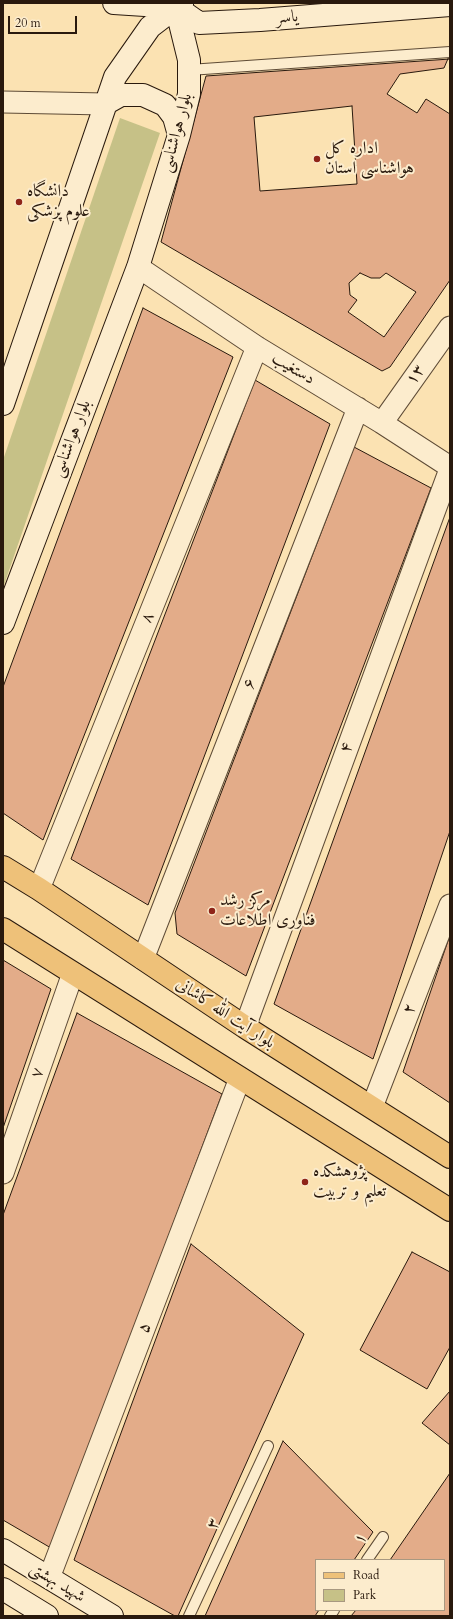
<!DOCTYPE html>
<meta charset="utf-8">
<style>
body{margin:0}
#map{position:relative;width:453px;height:1619px;overflow:hidden;background:#fbe2b2;font-family:Cardo,serif}
canvas{display:block}
.frame{position:absolute;inset:0;border:4px solid #29190d;pointer-events:none}
.legend{position:absolute;left:315px;top:1559px;width:130px;height:52px;box-sizing:border-box;background:#fceccd;border:1px solid #a89880;margin:0;padding:5px 7px;list-style:none;font-size:12px;color:#29190d}
.legend li{display:flex;align-items:center;gap:8px;height:20px}
.legend b{width:20px;border:1px solid #a89880}
.scale{position:absolute;left:8px;top:16px;width:69px;height:18px;box-sizing:border-box;border:2px solid #29190d;border-top:0;padding-left:5px;font-size:12px;line-height:14px;white-space:nowrap;color:#29190d;-webkit-text-stroke:3px #fceccd;paint-order:stroke}
</style>
<div id="map">
<canvas width="453" height="1619"></canvas>
<div class="frame"></div>
<ul class="legend">
<li><b style="height:5px;background:#eec179"></b>Road</li>
<li><b style="height:11px;background:#c6c187"></b>Park</li>
</ul>
<div class="scale">20 m</div>
</div>
<script>
const g = document.querySelector('canvas').getContext('2d');
g.lineJoin = 'round';
function fillPath(path, color) { g.fillStyle = color; g.fill(path, 'evenodd'); }
const poly = rows => new Path2D(rows.map(r => 'M' + r).join(''));
function trace(path, color, width, dash) { g.strokeStyle = color; g.lineWidth = width; g.lineCap = dash ? 'butt' : 'round'; g.setLineDash(dash || []); g.stroke(path); }
function label(font, color, halo, rows, align = 'center') {
  g.font = font + ' Cardo,Amiri,serif'; g.lineWidth = 4; g.setLineDash([]); g.textBaseline = 'middle'; g.strokeStyle = halo; g.fillStyle = color; for (const [text, x, y, turn = 0] of rows) {
    g.save(); g.translate(x, y); g.rotate((+turn || 0) * Math.PI / 180); g.textAlign = isNaN(turn) ? turn : align; if (halo) g.strokeText(text, 0, 0); g.fillText(text, 0, 0); g.restore();
  }
}
const green = poly([
 [120,118,160,133,3,588,3,460]
]);
const building = poly([
 [450,54,450,114,426,99,417,113,387,94,400,74,444,68,450,54],
 [450,59,450,280,390,367,382,371,161,242,206,76,450,59],
 [352,106,357,184,260,191,254,117,352,106],
 [360,273,371,278,380,278,386,273,416,292,384,337,348,312,357,300,350,295,349,283,360,273],
 [143,308,233,357,43,840,3,813,3,687,143,308],
 [255,380,330,424,148,905,71,859,255,380],
 [354,447,431,488,246,976,177,934,175,913,354,447],
 [450,517,450,831,373,1059,274,1004,450,517],
 [450,935,450,1103,403,1072,450,935],
 [3,960,51,989,3,1128,3,960],
 [77,1013,222,1094,51,1548,3,1520,3,1215,77,1013],
 [191,1244,304,1334,178,1616,175,1616,74,1560,191,1244],
 [412,1252,450,1272,450,1347,427,1389,360,1350,412,1252],
 [450,1391,450,1445,422,1423,450,1391],
 [283,1441,373,1532,354,1560,316,1560,316,1610,319,1610,315,1616,205,1616,283,1441],
 [450,1473,450,1616,351,1616,356,1610,444,1610,444,1560,390,1560,450,1473]
]);
const service = poly([
 [189,70,450,52],
 [367,1560,383,1537],
 [189,1616,268,1446],
 [330,1616,334,1610]
]);
const minor = poly([
 [3,102,105,104],
 [138,267,257,347,382,423,450,467],
 [382,423,450,327],
 [39,889,257,347],
 [143,959,358,408],
 [245,1027,450,469],
 [372,1107,450,905],
 [3,1173,73,973],
 [49,1578,240,1078]
]);
const secondary = poly([
 [114,3,176,7],
 [182,4,176,7,199,23,260,20,450,5],
 [105,104,121,95,143,95,165,105,174,117,179,135],
 [3,404,115,77,150,27,176,7],
 [3,623,138,267,179,135,189,94,189,60,176,7],
 [3,1550,112,1616],
 [3,1589,47,1616]
]);
const primary = poly([
 [3,867,39,889,245,1027,450,1157],
 [3,929,450,1210]
]);
const markers = [
 [317,159,4,"#8f2418"],
 [19,202,4,"#8f2418"],
 [212,911,4,"#8f2418"],
 [305,1182,4,"#8f2418"]
];
const streetNames = [
 ["یاسر",287,18,-5],
 ["بلوار هواشناسی",177,133,-75],
 ["دستغیب",293,369,31],
 ["۱۳",416,375,-55],
 ["بلوار هواشناسی",72,439,-69],
 ["۸",148,618,-68],
 ["۶",250,684,-69],
 ["۴",347,748,-70],
 ["۲",410,1009,-69],
 ["بلوار آیت الله کاشانی",225,1014,33],
 ["۷",38,1073,-71],
 ["۵",145,1328,-69],
 ["۳",214,1524,-65],
 ["۱",361,1539,-56],
 ["شهید بهشتی",57,1583,31]
];
const poiNames = [
 ["اداره کل",325,149],
 ["هواشناسی استان",325,169],
 ["دانشگاه",27,192],
 ["علوم پزشکی",27,212],
 ["مرکز رشد",220,901],
 ["فناوری اطلاعات",220,921],
 ["پژوهشکده",313,1172],
 ["تعلیم و تربیت",313,1192]
];
fillPath(green, '#c6c187');
fillPath(building, '#e3ac89');
trace(building, '#29190d', 1);
trace(service, '#5e4b36', 12);
trace(minor, '#5e4b36', 23);
trace(secondary, '#29190d', 24);
trace(primary, '#29190d', 24);
trace(service, '#fceccd', 10);
trace(minor, '#fceccd', 21);
trace(secondary, '#fceccd', 22);
trace(primary, '#eec179', 22);
for (const [x, y, r, color] of markers) { const dot = new Path2D(); dot.arc(x, y, r, 0, 2 * Math.PI); g.fillStyle = color; g.fill(dot); trace(dot, '#fceccd', 1.5); }
label('17px', '#29190d', '#fceccd', streetNames);
label('17px', '#29190d', '#fceccd', poiNames, 'left');
</script>
